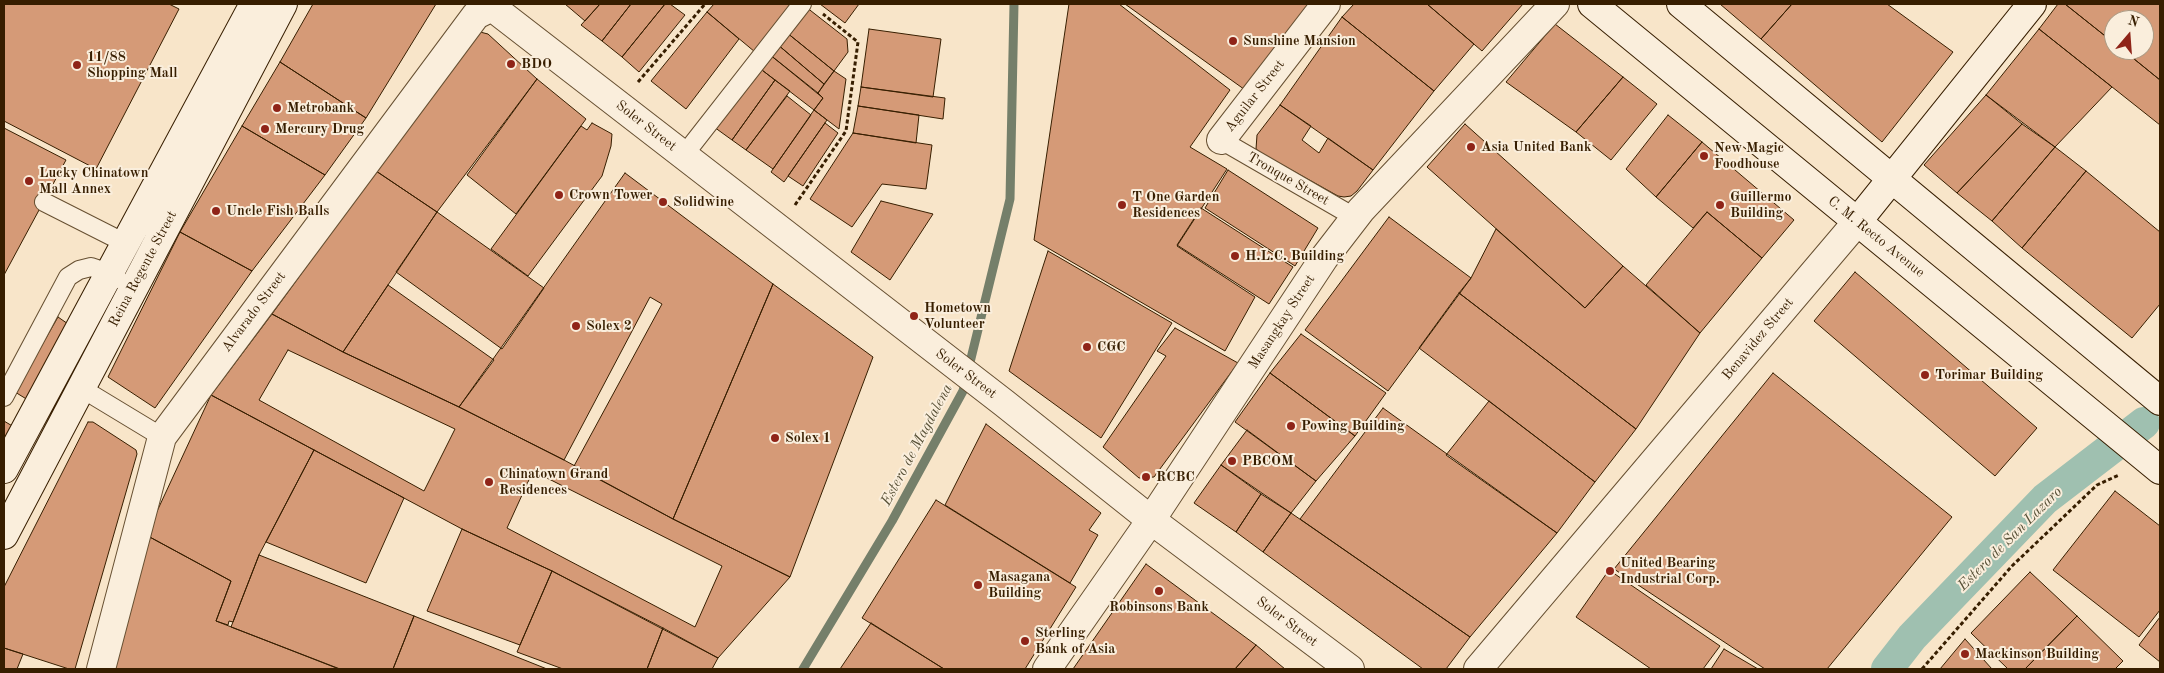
<!DOCTYPE html>
<style>
body{margin:0}
#map{position:relative;width:2164px;height:673px;overflow:hidden;background:#f8e5c9;font-family:"Old Standard TT",serif}
canvas{display:block}
.frame{position:absolute;inset:0;border:5px solid #371e00;pointer-events:none}
.north{position:absolute;left:2104px;top:10px;width:50px;height:50px;box-sizing:border-box;background:#faeedc;border:1px solid #ac9b84;border-radius:50%;rotate:18deg;font-size:14px;font-weight:700;line-height:20px;text-align:center;color:#371e00}
.north::after{content:'';display:block;margin:auto;width:18px;height:22px;background:#8f2418;clip-path:polygon(50% 0,100% 100%,50% 72%,0 100%)}
</style>
<div id="map">
<canvas width="2164" height="673"></canvas>
<div class="frame"></div>
<div class="north">N</div>
</div>
<script>
const g = document.querySelector('canvas').getContext('2d');
g.lineJoin = 'round';
const poly = rows => new Path2D(rows.map(r => 'M' + r).join(''));
function trace(path, color, width, dash) { g.strokeStyle = color; g.lineWidth = width; g.lineCap = dash ? 'butt' : 'round'; g.setLineDash(dash || []); g.stroke(path); }
function fillPath(path, color) { g.fillStyle = color; g.fill(path, 'evenodd'); }
function label(font, color, halo, rows, align = 'center') {
  g.font = font + ' "Old Standard TT",serif'; g.lineWidth = 4; g.setLineDash([]); g.textBaseline = 'middle'; g.strokeStyle = halo; g.fillStyle = color; for (const [text, x, y, turn = 0] of rows) {
    g.save(); g.translate(x, y); g.rotate((+turn || 0) * Math.PI / 180); g.textAlign = isNaN(turn) ? turn : align; if (halo) g.strokeText(text, 0, 0); g.fillText(text, 0, 0); g.restore();
  }
}
const stream = poly([
 [2144,423,2156,403],
 [803,669,892,521,963,391,1010,199,1014,4]
]);
const canal = poly([
 [1887,669,1912,637,2045,499,2144,423]
]);
const building = poly([
 [4,4,169,4,179,9,96,169,4,121,4,4],
 [313,4,436,4,366,118,280,62,313,4],
 [565,4,600,4,585,21,565,4],
 [600,4,631,4,602,41,581,25,600,4],
 [631,4,665,4,622,57,602,41,631,4],
 [665,4,670,4,685,15,639,72,622,57,665,4],
 [714,4,794,4,755,52,707,12,714,4],
 [820,4,859,4,845,23,820,4],
 [1069,4,1119,4,1230,90,1190,147,1227,169,1177,246,1255,297,1225,351,1034,240,1069,4],
 [1125,4,1310,4,1248,92,1125,4],
 [1354,4,1427,4,1474,44,1434,91,1342,17,1354,4],
 [1427,4,1523,4,1482,51,1427,4],
 [1720,4,1792,4,1761,39,1720,4],
 [1792,4,1887,4,1953,52,1882,142,1761,39,1792,4],
 [2058,4,2065,4,2114,43,2114,50,2123,50,2160,80,2160,125,2039,29,2058,4],
 [2065,4,2160,4,2160,80,2123,50,2144,50,2144,20,2114,20,2114,43,2065,4],
 [806,7,847,39,848,52,834,71,786,32,806,7],
 [707,12,739,39,686,109,651,81,707,12],
 [1342,17,1434,91,1373,170,1280,105,1342,17],
 [1555,24,1623,77,1576,132,1506,82,1555,24],
 [869,29,941,39,933,97,861,87,869,29],
 [2039,29,2112,87,2055,147,1986,95,2039,29],
 [480,32,488,34,537,79,437,212,376,171,480,32],
 [786,32,834,71,824,84,777,44,786,32],
 [777,44,824,84,818,93,769,54,777,44],
 [769,54,823,98,814,110,758,67,769,54],
 [280,62,366,118,325,175,242,126,280,62],
 [758,67,775,80,732,140,714,127,758,67],
 [834,71,846,79,839,129,814,110,823,98,818,93,834,71],
 [1623,77,1657,104,1611,160,1576,132,1623,77],
 [537,79,586,119,516,214,467,175,537,79],
 [775,80,790,91,746,150,732,140,775,80],
 [861,87,945,98,943,119,858,106,861,87],
 [1986,95,2022,124,1957,193,1924,165,1986,95],
 [787,96,811,115,773,169,746,150,787,96],
 [1280,105,1311,126,1302,140,1319,153,1328,138,1373,170,1357,191,1351,196,1344,197,1338,196,1261,153,1256,149,1257,135,1280,105],
 [858,106,919,115,916,143,853,133,858,106],
 [814,110,827,120,784,182,771,172,814,110],
 [1668,115,1702,142,1656,197,1626,169,1668,115],
 [592,123,612,134,611,146,602,176,528,276,491,249,581,126,587,130,592,123],
 [825,123,838,133,803,186,788,176,825,123],
 [1465,124,1623,266,1585,308,1427,167,1465,124],
 [2022,124,2055,147,1992,221,1957,193,2022,124],
 [242,126,325,175,252,271,180,232,242,126],
 [4,128,66,160,4,275,4,128],
 [853,133,932,145,926,189,882,184,852,227,810,199,853,133],
 [1702,142,1794,220,1762,258,1707,212,1693,228,1656,197,1702,142],
 [2055,147,2086,171,2022,248,1992,221,2055,147],
 [1228,170,1318,228,1295,266,1205,208,1228,170],
 [376,171,437,212,343,352,272,314,376,171],
 [2086,171,2160,232,2160,304,2132,338,2022,248,2086,171],
 [625,173,773,284,673,519,574,466,662,304,650,297,564,460,459,407,625,173],
 [881,201,933,214,890,280,851,252,881,201],
 [1201,208,1293,267,1269,304,1177,245,1201,208],
 [437,212,544,288,502,349,396,272,437,212],
 [1707,212,1762,258,1700,333,1646,285,1707,212],
 [1389,217,1471,278,1388,391,1305,330,1389,217],
 [1496,229,1585,308,1623,266,1700,333,1636,429,1459,293,1471,278,1496,229],
 [180,232,252,271,155,408,108,377,180,232],
 [1048,251,1172,323,1101,438,1009,371,1048,251],
 [1855,272,2037,428,1995,476,1814,321,1855,272],
 [773,284,873,357,790,577,673,519,773,284],
 [388,285,494,360,459,407,343,352,388,285],
 [1459,293,1636,429,1595,482,1419,348,1459,293],
 [272,314,343,352,459,407,564,460,673,519,790,577,718,658,552,571,462,529,211,395,272,314],
 [58,317,71,326,28,400,15,392,58,317],
 [1175,328,1238,363,1154,477,1139,478,1103,447,1166,356,1157,351,1175,328],
 [1301,334,1386,393,1355,436,1270,373,1301,334],
 [288,350,455,429,424,491,259,400,288,350],
 [1270,373,1355,436,1316,481,1235,422,1270,373],
 [1773,373,1952,517,1827,669,1765,669,1614,569,1773,373],
 [211,395,314,450,259,555,233,622,229,621,228,625,216,621,231,581,146,535,211,395],
 [1489,401,1595,482,1557,533,1446,455,1489,401],
 [1383,408,1557,533,1470,637,1300,519,1383,408],
 [4,421,14,427,4,446,4,421],
 [88,422,93,422,133,448,136,450,137,454,75,669,69,669,4,648,4,587,88,422],
 [986,424,1101,513,1089,530,1098,535,1070,583,945,505,986,424],
 [1247,430,1316,481,1291,513,1221,465,1247,430],
 [314,450,404,498,366,583,266,542,314,450],
 [1221,465,1261,494,1236,532,1194,503,1221,465],
 [533,471,722,566,695,627,507,528,533,471],
 [2115,491,2160,526,2160,610,2139,637,2053,570,2115,491],
 [1261,494,1291,513,1263,552,1236,532,1261,494],
 [936,500,1076,587,1025,669,944,669,862,618,936,500],
 [1291,513,1470,637,1446,669,1423,669,1263,552,1291,513],
 [462,529,552,571,520,645,427,611,462,529],
 [146,535,231,581,216,621,339,669,114,669,146,535],
 [259,555,414,616,393,669,340,669,231,627,259,555],
 [1146,564,1256,645,1235,669,1073,669,1146,564],
 [1609,570,1720,646,1703,669,1651,669,1576,617,1609,570],
 [552,571,663,628,647,669,563,669,517,652,552,571],
 [2030,572,2077,616,2025,669,2008,669,1971,633,2030,572],
 [414,616,547,669,393,669,414,616],
 [2077,616,2123,661,2115,669,2025,669,2077,616],
 [2160,617,2160,662,2139,645,2160,617],
 [871,623,944,669,840,669,871,623],
 [663,628,718,658,712,669,647,669,663,628],
 [1965,639,1992,669,1940,669,1965,639],
 [1256,645,1285,669,1235,669,1256,645],
 [4,648,23,654,17,669,4,669,4,648],
 [1724,649,1758,669,1711,669,1724,649]
]);
const path = poly([
 [638,82,705,4],
 [795,205,846,131,858,42,823,14],
 [1922,669,2012,566,2097,485,2119,475]
]);
const lane = poly([
 [1221,140,1356,218],
 [684,155,802,4],
 [44,202,125,243],
 [81,388,162,437],
 [4,397,68,277,79,270,91,267,103,271,118,279]
]);
const street = poly([
 [488,4,1004,403,1151,520,1350,669],
 [1221,140,1326,4],
 [101,669,162,437,476,15,498,4],
 [1047,669,1151,520,1324,258,1361,210,1555,4],
 [1478,669,1857,222]
]);
const secondary = poly([
 [1592,4,2160,470],
 [1681,4,2160,401],
 [1857,222,2032,4],
 [4,469,254,4],
 [4,535,283,4]
]);
const markers = [
 [1233,41,5,"#8f2418"],
 [511,64,5,"#8f2418"],
 [77,65,5,"#8f2418"],
 [277,108,5,"#8f2418"],
 [265,129,5,"#8f2418"],
 [1471,147,5,"#8f2418"],
 [1704,156,5,"#8f2418"],
 [29,181,5,"#8f2418"],
 [559,195,5,"#8f2418"],
 [663,202,5,"#8f2418"],
 [1122,205,5,"#8f2418"],
 [1720,205,5,"#8f2418"],
 [216,211,5,"#8f2418"],
 [1235,256,5,"#8f2418"],
 [914,316,5,"#8f2418"],
 [576,326,5,"#8f2418"],
 [1087,347,5,"#8f2418"],
 [1925,375,5,"#8f2418"],
 [1291,426,5,"#8f2418"],
 [775,438,5,"#8f2418"],
 [1232,461,5,"#8f2418"],
 [1146,477,5,"#8f2418"],
 [489,482,5,"#8f2418"],
 [1610,571,5,"#8f2418"],
 [978,585,5,"#8f2418"],
 [1159,591,5,"#8f2418"],
 [1025,641,5,"#8f2418"],
 [1965,654,5,"#8f2418"]
];
const poiNames = [
 ["Sunshine Mansion",1243,41],
 ["11/88",87,57],
 ["Shopping Mall",87,73],
 ["BDO",521,64],
 ["Metrobank",287,108],
 ["Mercury Drug",275,129],
 ["Asia United Bank",1481,147],
 ["New Magic",1714,148],
 ["Foodhouse",1714,164],
 ["Lucky Chinatown",39,173],
 ["Mall Annex",39,189],
 ["Crown Tower",569,195],
 ["T One Garden",1132,197],
 ["Residences",1132,213],
 ["Guillermo",1730,197],
 ["Building",1730,213],
 ["Solidwine",673,202],
 ["Uncle Fish Balls",226,211],
 ["H.L.C. Building",1245,256],
 ["Hometown",924,308],
 ["Volunteer",924,324],
 ["Solex 2",586,326],
 ["CGC",1097,347],
 ["Torimar Building",1935,375],
 ["Powing Building",1301,426],
 ["Solex 1",785,438],
 ["PBCOM",1242,461],
 ["Chinatown Grand",499,474],
 ["Residences",499,490],
 ["RCBC",1156,477],
 ["United Bearing",1620,563],
 ["Industrial Corp.",1620,579],
 ["Masagana",988,577],
 ["Building",988,593],
 ["Robinsons Bank",1159,607,"center"],
 ["Sterling",1035,633],
 ["Bank of Asia",1035,649],
 ["Mackinson Building",1975,654]
];
const streetNames = [
 ["Aguilar Street",1255,96,-52],
 ["Soler Street",646,126,38],
 ["Tronque Street",1288,179,30],
 ["C. M. Recto Avenue",1876,237,39],
 ["Reina Regente Street",143,269,-62],
 ["Alvarado Street",254,312,-53],
 ["Masangkay Street",1282,322,-57],
 ["Benavidez Street",1758,339,-50],
 ["Soler Street",966,374,37],
 ["Soler Street",1287,622,37]
];
const waterNames = [
 ["Estero de Magdalena",917,445,-62],
 ["Estero de San Lazaro",2010,539,-45]
];
trace(stream, '#757f6a', 9);
trace(canal, '#9fc0b0', 32);
fillPath(building, '#d59a77');
trace(building, '#371e00', 1);
trace(lane, '#675032', 20);
trace(street, '#675032', 30);
trace(secondary, '#371e00', 30);
trace(path, '#371e00', 3, [4, 2.5]);
trace(lane, '#faeedc', 18);
trace(street, '#faeedc', 28);
trace(secondary, '#faeedc', 28);
for (const [x, y, r, color] of markers) { const dot = new Path2D(); dot.arc(x, y, r, 0, 2 * Math.PI); g.fillStyle = color; g.fill(dot); trace(dot, '#faeedc', 2); }
label('bold 14px', '#371e00', '#faeedc', poiNames, 'left');
label('14px', '#371e00', '#faeedc', streetNames);
label('italic 15px', '#564f35', '#faeedc', waterNames);
</script>
